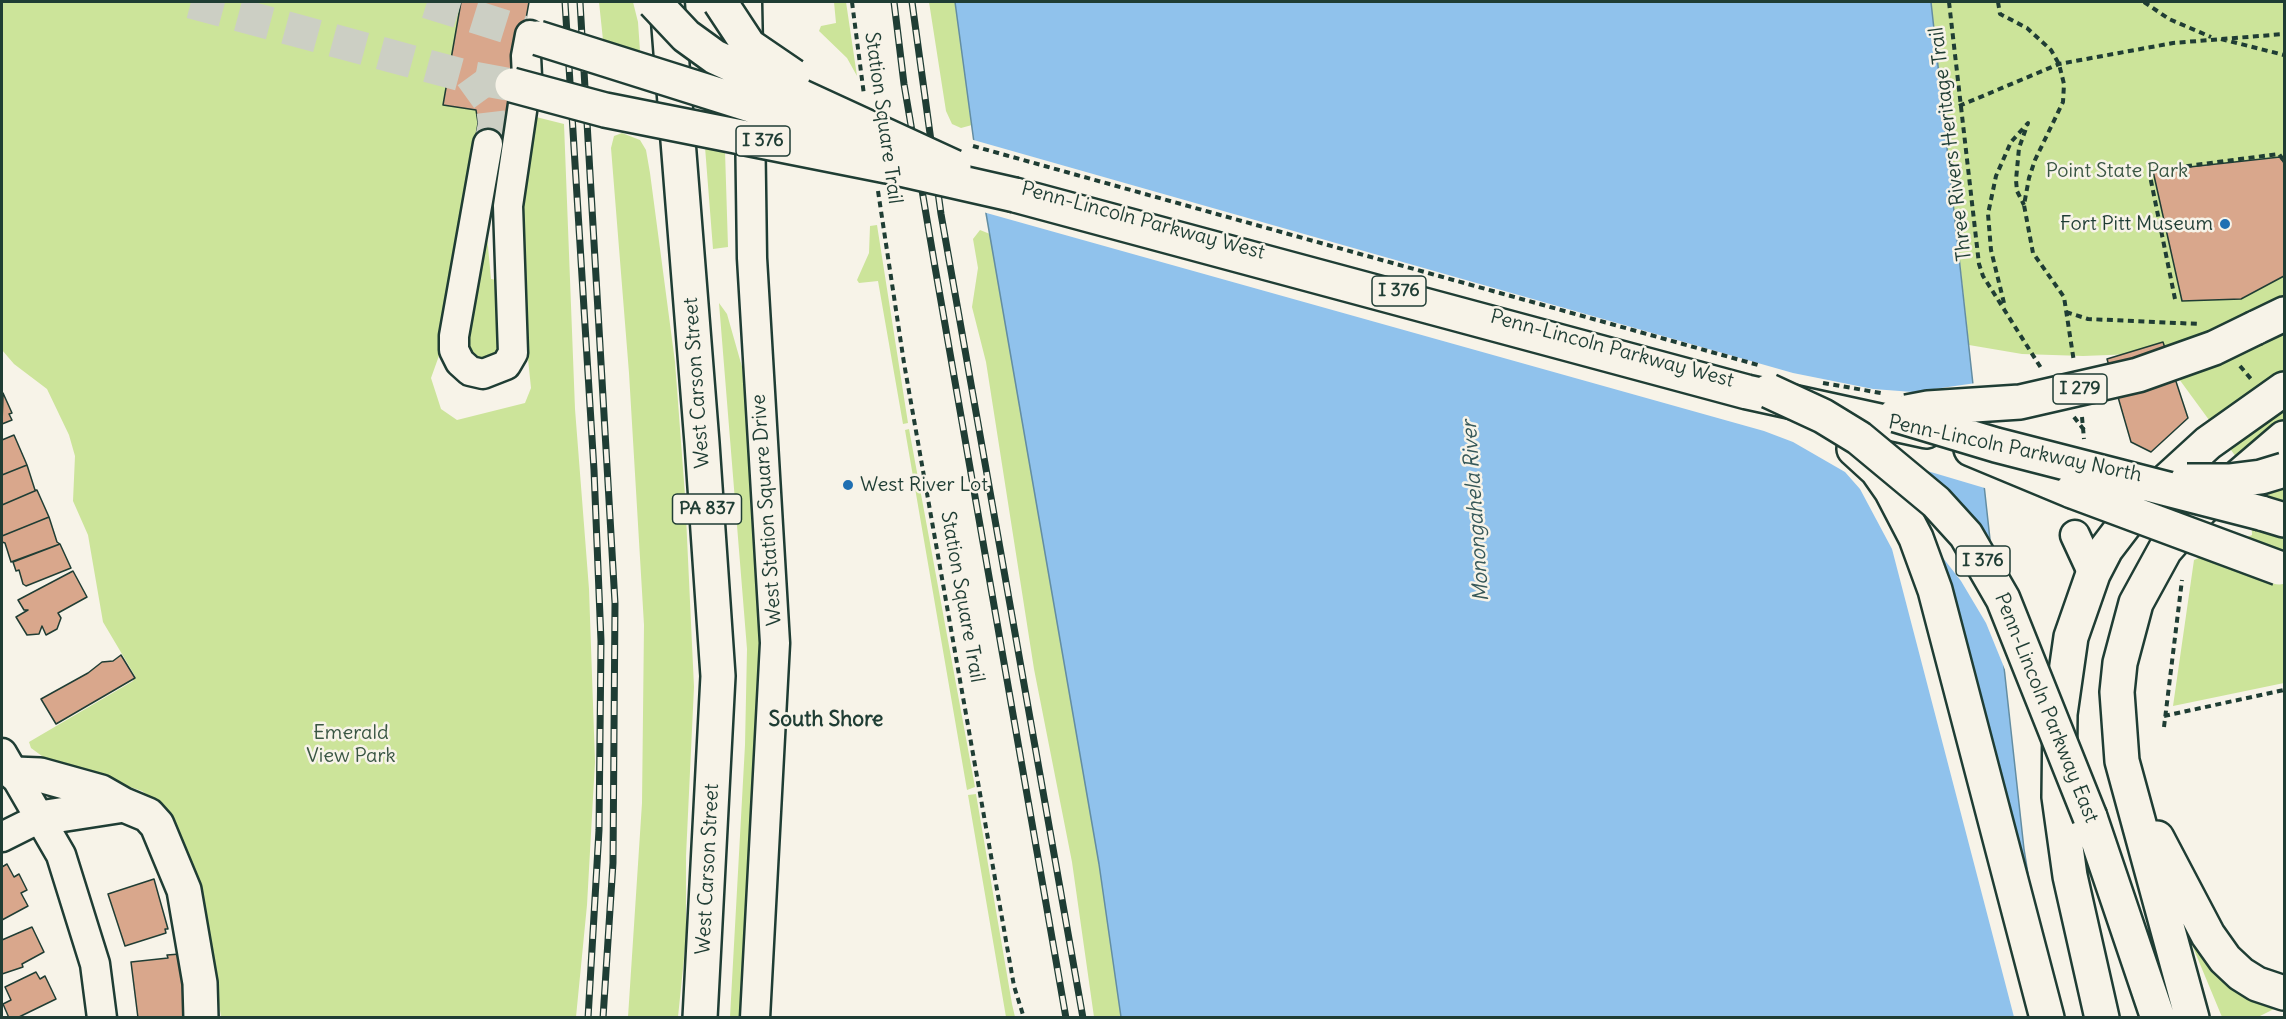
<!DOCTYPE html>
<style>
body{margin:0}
#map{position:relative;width:2286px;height:1019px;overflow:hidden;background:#f7f3e8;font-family:Delius,sans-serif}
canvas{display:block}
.frame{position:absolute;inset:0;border:3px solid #1f3d34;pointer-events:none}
</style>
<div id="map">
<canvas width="2286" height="1019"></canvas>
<div class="frame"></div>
</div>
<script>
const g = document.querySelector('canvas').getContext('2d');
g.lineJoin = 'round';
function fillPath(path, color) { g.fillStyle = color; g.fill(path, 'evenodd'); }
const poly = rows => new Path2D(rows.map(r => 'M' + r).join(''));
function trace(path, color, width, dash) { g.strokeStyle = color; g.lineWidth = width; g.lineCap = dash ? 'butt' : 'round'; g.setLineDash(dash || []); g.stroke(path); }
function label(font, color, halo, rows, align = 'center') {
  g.font = font + ' Delius,sans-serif'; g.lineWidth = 5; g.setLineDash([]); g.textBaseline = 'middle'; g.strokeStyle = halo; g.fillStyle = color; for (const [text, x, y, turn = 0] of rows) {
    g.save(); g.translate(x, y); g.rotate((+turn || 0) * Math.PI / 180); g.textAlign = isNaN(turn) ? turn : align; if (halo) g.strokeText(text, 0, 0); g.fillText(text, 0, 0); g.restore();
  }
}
const green = poly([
 [2,2,461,2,443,104,476,110,478,123,445,339,431,378,441,409,457,420,525,403,531,388,518,261,522,207,536,117,564,124,575,409,589,589,595,762,587,905,576,1017,221,1017,202,892,172,814,142,791,46,759,31,748,29,742,133,681,135,676,103,622,88,535,73,501,75,456,69,435,47,389,14,364,2,350],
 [599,2,633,2,638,22,640,51,603,40],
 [834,2,846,2,857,76,847,58,819,31,821,26,836,23],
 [929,2,955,2,972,125,961,128,952,124,946,111],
 [1931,2,2284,2,2284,683,2173,706,2194,560,2252,535,2250,476,2160,353,2083,356,2022,354,1969,345],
 [622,133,640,140,646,150,650,173,675,362,685,495,694,687,686,856,686,939,678,1017,628,1017,642,803,644,625,629,373,611,148,614,136],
 [705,147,725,151,728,247,713,249],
 [486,225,491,279,497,280,501,334,499,351,487,359,479,359,472,357,465,347],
 [877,225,908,423,903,424,878,281,859,283,857,280,869,253,870,226],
 [980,230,990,234,1099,864,1121,1017,1094,1017,1072,862,1034,669,986,362,972,307,978,268,973,239],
 [719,303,727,314,748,388,759,606,760,652,744,1018,730,1017,745,745,747,649],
 [909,429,975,787,967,790,905,430],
 [976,794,1012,1004,1015,1017,1006,1017,968,795],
 [2180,916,2278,1007,2258,1017,2222,1017]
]);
const water = poly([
 [955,2,1931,2,2024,849,2051,1017,1121,1017,1099,864,975,150,955,2]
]);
const pier = poly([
 [970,139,1793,373,1873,389,1913,392,1976,383,1988,489,1924,470,1981,524,1994,547,2008,677,1986,623,1961,581,1940,554,1944,564,2046,965,2054,1018,2014,1017,1892,549,1860,489,1845,472,1793,442,1764,431,983,212]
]);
const building = poly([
 [461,2,529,2,503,147,475,142,478,123,476,110,443,105,461,2],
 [2280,157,2284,163,2284,276,2241,299,2182,301,2153,171,2280,157],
 [2163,342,2188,418,2151,452,2131,442,2107,359,2163,342],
 [3,393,12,413,9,414,12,420,2,424,3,393],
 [14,435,27,465,2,475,2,440,14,435],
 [27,465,35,490,37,490,2,505,2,475,27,465],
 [37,490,49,517,2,536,2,505,37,490],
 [49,517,57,542,60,544,11,562,5,543,2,542,2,536,49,517],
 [60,544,71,568,26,586,23,584,19,570,16,571,13,562,60,544],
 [73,571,87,597,58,613,61,618,57,629,46,635,42,626,39,634,27,635,16,617,28,610,24,610,18,600,73,571],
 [121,655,135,678,56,724,41,699,88,673,102,662,113,661,121,655],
 [7,864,14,877,19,874,27,890,21,893,28,906,2,920,2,867,7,864],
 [154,879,168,929,165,929,166,933,125,946,108,894,154,879],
 [32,927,44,952,22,964,23,967,2,974,2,940,32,927],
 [180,954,188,1014,183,1014,184,1017,138,1018,131,962,168,958,167,955,180,954],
 [36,972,40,979,45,976,56,999,19,1017,9,1018,3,1004,11,1000,5,987,36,972]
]);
const minorTunnel = poly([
 [469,77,490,106,492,124,488,144]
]);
const highwayTunnel = poly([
 [191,2,469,77,512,85],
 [427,2,523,32]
]);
const path = poly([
 [852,2,864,95],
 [1949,2,1979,264,1983,276,2041,368],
 [1998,2,2000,14,2027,28,2051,50,2059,64,2064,84,2063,102,2035,160,2029,178,2024,205,2033,253,2064,297,2074,362],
 [2144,2,2169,19,2211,37],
 [2221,39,2284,55],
 [1959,106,2059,64,2173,43,2284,34],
 [878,191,904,363,1014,986,1024,1018],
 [2175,299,2149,171,2279,154,2284,161],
 [2004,303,1991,250,1988,214,1996,176,2011,142,2028,123,2019,148,2016,180,2017,191,2024,205],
 [2066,312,2088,319,2200,324],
 [2240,366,2251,379],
 [2074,417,2084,430],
 [2082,417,2084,439],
 [2164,716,2284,690],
 [2164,727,2182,580]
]);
const minor = poly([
 [747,2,748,51],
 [750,118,752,258,775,643,755,1018],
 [488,144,454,336,454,350,460,362,470,371,483,374,506,365,513,353,508,206,527,77,526,56,530,35],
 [2075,535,2093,574],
 [2,753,61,855,95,964,102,1018],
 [2,837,40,818]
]);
const major = poly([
 [667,2,702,443,718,676,700,1018],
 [15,774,40,775,101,792,122,804],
 [40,818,124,805,148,815,157,825,184,890,200,983,201,1018]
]);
const highway = poly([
 [1015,195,1747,392,1926,431],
 [2255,328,2284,314],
 [1854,449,1877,470,1891,490,1916,538,1935,590,2047,1018],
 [1971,449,2072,491],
 [2261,513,2284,520],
 [2090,817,2158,1018],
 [2157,838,2208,935,2225,959,2241,974,2257,984,2284,993],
 [2102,1018,2070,876,2059,797,2060,714,2071,637,2093,574,2106,549,2138,507,2208,443,2284,389],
 [2192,1018,2122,761,2117,692,2120,663,2136,603,2165,550,2201,509,2284,438]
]);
const rail = poly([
 [565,2,594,470,601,641,599,830,588,1018],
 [580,2,615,603,613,863,603,1018],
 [894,2,904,84,935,267,1066,1018],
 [912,2,941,214,1083,1018]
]);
const pathBridge = poly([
 [973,146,1758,365],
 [1823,383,1881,393]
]);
const highwayBridge = poly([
 [654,2,686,36,715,57,954,167],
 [720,2,749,46,793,76],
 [538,38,887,148],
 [512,85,605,110,887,166,1015,195],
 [1769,391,1823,416,1859,438,1936,502,1966,535,2003,599,2090,817],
 [1907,412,1928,408,2020,402,2138,375,2214,348,2255,328],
 [1896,415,1996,445,2261,513],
 [2187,481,2229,481,2261,477,2284,470],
 [2072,491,2279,568]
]);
const markers = [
 [2225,224,6,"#1f6fb2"],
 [848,485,6,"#1f6fb2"]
];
const shields = [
 [763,141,54],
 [1399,291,54],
 [2080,389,54],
 [707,509,69],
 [1983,561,54]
];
const shieldNames = [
 ["I 376",763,141],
 ["I 376",1399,291],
 ["I 279",2080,389],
 ["PA 837",707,509],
 ["I 376",1983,561]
];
const streetNames = [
 ["Station Square Trail",883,118,82],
 ["Three Rivers Heritage Trail",1951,144,-97],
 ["Penn-Lincoln Parkway West",1143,221,15],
 ["Penn-Lincoln Parkway West",1612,349,15],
 ["West Carson Street",697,383,-94],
 ["Penn-Lincoln Parkway North",2015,449,12],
 ["West Station Square Drive",767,510,-94],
 ["Station Square Trail",962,597,80],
 ["Penn-Lincoln Parkway East",2046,708,68],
 ["West Carson Street",708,869,-87]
];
const parkNames = [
 ["Point State Park",2117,171],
 ["Emerald",351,733],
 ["View Park",351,756]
];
const poiNames = [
 ["Fort Pitt Museum",2213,224],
 ["West River Lot",860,485,"left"]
];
const waterNames = [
 ["Monongahela River",1476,511,-94]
];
const neighbourhoodNames = [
 ["South Shore",826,720]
];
fillPath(green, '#cce49a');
fillPath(water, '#90c2ec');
trace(water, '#638da2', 1.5);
fillPath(pier, '#f7f3e8');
fillPath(building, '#d9a78c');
trace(building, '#1f3d34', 1.5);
trace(minorTunnel, '#cccfc4', 28, [28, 14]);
trace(highwayTunnel, '#cccfc4', 33, [33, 16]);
trace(minor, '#1f3d34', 33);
trace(major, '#1f3d34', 38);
trace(highway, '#1f3d34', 38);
trace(path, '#1f3d34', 4, [6, 4.5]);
trace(minor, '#f7f3e8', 28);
trace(major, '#f7f3e8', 33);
trace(highway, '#f7f3e8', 33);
trace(rail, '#1f3d34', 7);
trace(rail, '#f7f3e8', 4.5, [14]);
trace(highwayBridge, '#1f3d34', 38, []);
trace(pathBridge, '#1f3d34', 4, [6, 4.5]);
trace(highwayBridge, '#f7f3e8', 33);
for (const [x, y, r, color] of markers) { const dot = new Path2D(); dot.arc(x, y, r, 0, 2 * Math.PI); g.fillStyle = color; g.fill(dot); trace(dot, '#f7f3e8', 2); }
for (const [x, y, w] of shields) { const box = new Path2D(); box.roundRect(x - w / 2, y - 15, w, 30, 4.5); g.fillStyle = '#f7f3e8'; g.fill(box); trace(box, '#1f3d34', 1.5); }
label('bold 18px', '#1f3d34', null, shieldNames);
label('20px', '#1f3d34', '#f7f3e8', streetNames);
label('20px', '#395643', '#f7f3e8', parkNames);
label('20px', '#1f3d34', '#f7f3e8', poiNames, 'right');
label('italic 21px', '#365859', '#f7f3e8', waterNames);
label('bold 21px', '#1f3d34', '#f7f3e8', neighbourhoodNames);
</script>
